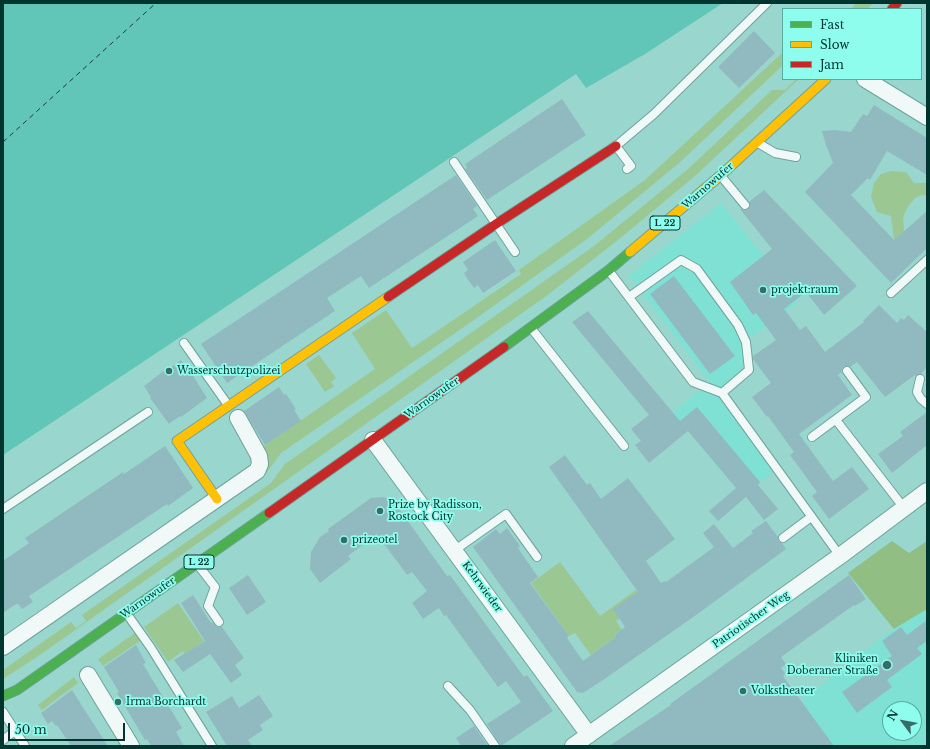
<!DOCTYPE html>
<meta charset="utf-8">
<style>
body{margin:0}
#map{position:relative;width:930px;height:749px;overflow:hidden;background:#99d7ce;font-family:"Libre Baskerville",serif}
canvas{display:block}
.frame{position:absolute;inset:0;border:4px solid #00342e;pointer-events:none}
.legend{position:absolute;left:782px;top:8px;width:140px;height:72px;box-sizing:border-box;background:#8efdee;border:1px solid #55ada1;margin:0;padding:5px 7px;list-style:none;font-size:12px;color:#00342e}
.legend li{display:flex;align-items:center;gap:8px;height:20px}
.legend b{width:20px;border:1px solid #55ada1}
.north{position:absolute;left:882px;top:701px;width:40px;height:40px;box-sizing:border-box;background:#8efdee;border:1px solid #55ada1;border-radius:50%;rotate:302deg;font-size:11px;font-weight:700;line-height:16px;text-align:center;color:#00342e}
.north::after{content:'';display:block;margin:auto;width:14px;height:18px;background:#366d66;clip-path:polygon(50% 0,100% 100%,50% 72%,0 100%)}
.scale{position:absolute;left:8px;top:723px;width:117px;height:18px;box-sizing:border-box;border:2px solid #00342e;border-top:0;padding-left:5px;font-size:12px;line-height:14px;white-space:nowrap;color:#00342e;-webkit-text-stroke:3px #8efdee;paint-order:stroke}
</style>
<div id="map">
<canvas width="930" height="749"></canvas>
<div class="frame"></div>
<ul class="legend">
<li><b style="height:5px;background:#4caf50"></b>Fast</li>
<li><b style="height:5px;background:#ffc107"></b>Slow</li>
<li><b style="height:5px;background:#c62828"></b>Jam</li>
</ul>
<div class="north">N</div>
<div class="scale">50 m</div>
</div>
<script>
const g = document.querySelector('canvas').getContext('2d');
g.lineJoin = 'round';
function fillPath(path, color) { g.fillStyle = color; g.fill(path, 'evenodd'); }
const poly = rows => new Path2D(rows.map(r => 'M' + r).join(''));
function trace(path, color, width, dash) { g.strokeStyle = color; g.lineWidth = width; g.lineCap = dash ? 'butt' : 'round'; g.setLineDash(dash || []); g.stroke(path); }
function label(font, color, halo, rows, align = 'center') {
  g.font = font + ' "Libre Baskerville",serif'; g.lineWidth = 3.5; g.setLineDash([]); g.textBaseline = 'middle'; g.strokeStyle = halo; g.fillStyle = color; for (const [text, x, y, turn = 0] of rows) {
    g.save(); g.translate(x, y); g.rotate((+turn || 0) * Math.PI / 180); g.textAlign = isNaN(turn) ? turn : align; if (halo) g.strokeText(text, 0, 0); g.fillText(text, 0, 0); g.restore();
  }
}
const built = poly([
 [721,203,797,298,796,304,746,341,749,370,722,393,776,469,743,497,673,413,710,382,629,276],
 [892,541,909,553,927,541,927,746,834,746,801,701,893,629,848,573],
 [890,709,914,709,914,733,890,733]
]);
const green = poly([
 [856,3,873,3,868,9,851,9],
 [783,52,783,65,762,85,678,164,587,239,474,320,281,453,265,475,245,489,244,487,267,465,264,446,375,369,352,333,386,310,412,348,521,274,519,270,645,180],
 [796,79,799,79,695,176,618,240,549,294,40,655,3,679,3,670,71,622,76,628,86,621,82,615,271,483,285,464,594,246,687,170,772,90,785,90],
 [891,171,906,172,914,183,927,183,927,195,921,195,915,198,907,208,903,218,904,231,894,240,891,216,877,212,871,197,874,183,881,174],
 [319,355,336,378,331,382,334,386,325,392,306,364],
 [560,562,600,616,636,590,646,604,616,621,622,630,615,634,616,637,591,655,575,633,569,636,531,583],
 [178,603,204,641,185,654,183,651,168,662,144,627],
 [135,633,140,641,103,666,98,659],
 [74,677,78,683,42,710,38,705]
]);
const forest = poly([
 [892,541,909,553,927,541,927,609,894,629,848,573]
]);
const water = poly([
 [3,3,723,3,645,54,586,88,576,74,3,455]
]);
const ferry = poly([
 [3,142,156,3]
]);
const building = poly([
 [754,31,775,53,739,88,718,67],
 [562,99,586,135,487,200,465,169,467,168,465,164],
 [874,105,927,138,927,175,887,151,870,180,868,178,851,195,894,240,927,211,927,248,891,283,805,192,833,163,826,145,822,131,835,130,851,132,863,114,867,116],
 [456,175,477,206,473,209,478,216,369,288,361,276,327,298,335,311,227,383,201,344],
 [764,190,857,286,824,315,806,292,784,309,800,330,806,326,825,352,864,322,863,321,879,305,897,323,901,318,904,320,908,315,927,332,927,367,921,374,916,376,915,375,885,397,857,362,850,367,844,366,842,369,842,372,838,375,852,395,799,434,833,481,852,467,869,489,829,519,812,496,817,492,790,455,794,452,768,416,767,417,752,397,771,383,753,359,753,356,776,340,756,313,753,315,730,282,772,249,740,209,746,210,748,209,750,207,749,202],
 [495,240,516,271,483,293,478,285,474,288,468,280,464,273,468,270,463,262],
 [674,276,735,356,710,374,650,294],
 [588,311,680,421,697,407,760,482,758,485,778,509,764,520,746,497,718,521,709,511,736,488,688,431,649,463,635,445,641,441,631,429,649,415,572,322],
 [181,360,189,372,190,371,207,398,181,417,180,416,169,424,150,398,151,397,144,386,169,367,170,368],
 [279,387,284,395,286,394,296,409,294,410,301,421,265,445,244,411],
 [927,412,927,445,892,473,878,454,903,436,900,432],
 [165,446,193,488,168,506,167,504,29,596,33,602,22,609,18,604,16,604,3,613,3,561,29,543,25,538,123,472,124,474],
 [565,455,587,485,590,483,601,499,628,478,675,539,646,561,661,583,665,581,666,582,714,547,703,533,714,524,733,548,753,533,751,531,766,521,778,537,778,541,782,543,786,549,699,613,606,678,583,693,577,692,473,547,496,529,500,534,507,528,520,546,518,548,538,577,530,583,569,636,567,638,583,661,616,637,615,635,625,627,613,609,638,592,549,467],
 [384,497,395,503,447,576,450,575,524,677,527,675,553,711,501,746,487,724,521,702,506,681,498,687,446,615,444,616,439,608,423,619,412,603,427,591,412,572,407,575,377,534,348,556,351,559,320,583,310,569,311,552,320,537,329,531,328,529,371,498],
 [248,575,266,602,247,615,229,588],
 [849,575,866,599,855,606,854,605,781,657,786,664,781,668,786,674,783,676,834,746,609,746,671,705,670,704],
 [193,595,211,623,212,622,217,627,222,627,244,658,235,665,242,675,231,683,210,654,183,672,174,660,205,641,181,603],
 [927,620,927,641,917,648,922,654,887,680,892,687,857,713,842,692,892,656,882,641,901,627,907,635],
 [136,645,146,663,143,664,182,728,176,732,184,746,151,746,147,739,145,740,117,693,119,692,104,667],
 [72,690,84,709,108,746,71,746,57,725,56,726,52,721,48,724,41,713],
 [259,695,273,716,260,725,263,730,248,740,252,746,227,746,206,712,232,696,239,708],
 [474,726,488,746,461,746,456,738]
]);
const lane = poly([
 [758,143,775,153,796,157],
 [454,162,515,252],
 [627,169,631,166,616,146,654,114,767,3],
 [721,176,745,205],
 [609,271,693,382,722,393,749,370,746,342,738,325,697,269,681,260,629,297],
 [891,293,927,260],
 [531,328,624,446],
 [184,343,228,405],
 [920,379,917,392,921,399,927,404],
 [722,393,840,556],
 [836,420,904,508],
 [812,437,866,397,847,371],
 [3,509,148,412],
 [783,538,811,517],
 [455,550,506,514,537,557],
 [198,565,215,587,208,606,219,622],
 [127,614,151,648,212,746],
 [448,686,470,710,495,746],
 [3,712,25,746],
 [3,740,16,730]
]);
const street = poly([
 [865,79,927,117],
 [373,440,589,735],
 [3,647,257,471,260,464,259,456,238,418],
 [88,675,131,746],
 [573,746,840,556,927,491]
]);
const fast = poly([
 [504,347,609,270,630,252],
 [3,696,17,690,269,513]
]);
const slow = poly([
 [630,252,721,175,826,79],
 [217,499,177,441,388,297]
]);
const jam = poly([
 [892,9,897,3],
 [388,297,496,224,616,146],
 [269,513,504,347]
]);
const markers = [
 [763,290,4,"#366d66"],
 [169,371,4,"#366d66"],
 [380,511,4,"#366d66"],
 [344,540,4,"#366d66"],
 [887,665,5,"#366d66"],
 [743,691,4,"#366d66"],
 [118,702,4,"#366d66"]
];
const shields = [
 [665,223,30],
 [199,562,30]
];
const shieldNames = [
 ["L 22",665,223],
 ["L 22",199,562]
];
const streetNames = [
 ["Warnowufer",708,186,-41],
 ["Warnowufer",432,398,-35],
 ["Kehrwieder",482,587,54],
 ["Warnowufer",148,598,-35],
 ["Patriotischer Weg",751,620,-35]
];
const poiNames = [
 ["projekt:raum",771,290],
 ["Wasserschutzpolizei",177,371],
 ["Prize by Radisson,",388,505],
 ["Rostock City",388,517],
 ["prizeotel",352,540],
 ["Kliniken",878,659,"right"],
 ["Doberaner Straße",878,671,"right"],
 ["Volkstheater",751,691],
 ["Irma Borchardt",126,702]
];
fillPath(built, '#7fe1d4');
fillPath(green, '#9bc793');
fillPath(forest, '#91be83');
fillPath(water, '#61c5b8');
trace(ferry, '#213a36', 1, [5, 4]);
fillPath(building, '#91bac0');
trace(lane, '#6ea29b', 10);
trace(street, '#6ea29b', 18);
trace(fast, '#6ea29b', 11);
trace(slow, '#6ea29b', 11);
trace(jam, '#6ea29b', 11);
trace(lane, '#f0f9f8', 8);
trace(street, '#f0f9f8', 16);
trace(fast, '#4caf50', 9);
trace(slow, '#ffc107', 9);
trace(jam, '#c62828', 9);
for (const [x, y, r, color] of markers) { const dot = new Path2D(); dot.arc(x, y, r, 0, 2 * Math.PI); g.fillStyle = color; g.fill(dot); trace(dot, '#8efdee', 1.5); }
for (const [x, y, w] of shields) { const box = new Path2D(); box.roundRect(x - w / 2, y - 7, w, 14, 3); g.fillStyle = '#8efdee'; g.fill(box); trace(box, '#00342e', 1); }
label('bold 9px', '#00342e', null, shieldNames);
label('10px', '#00342e', '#8efdee', streetNames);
label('10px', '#00342e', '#8efdee', poiNames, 'left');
</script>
